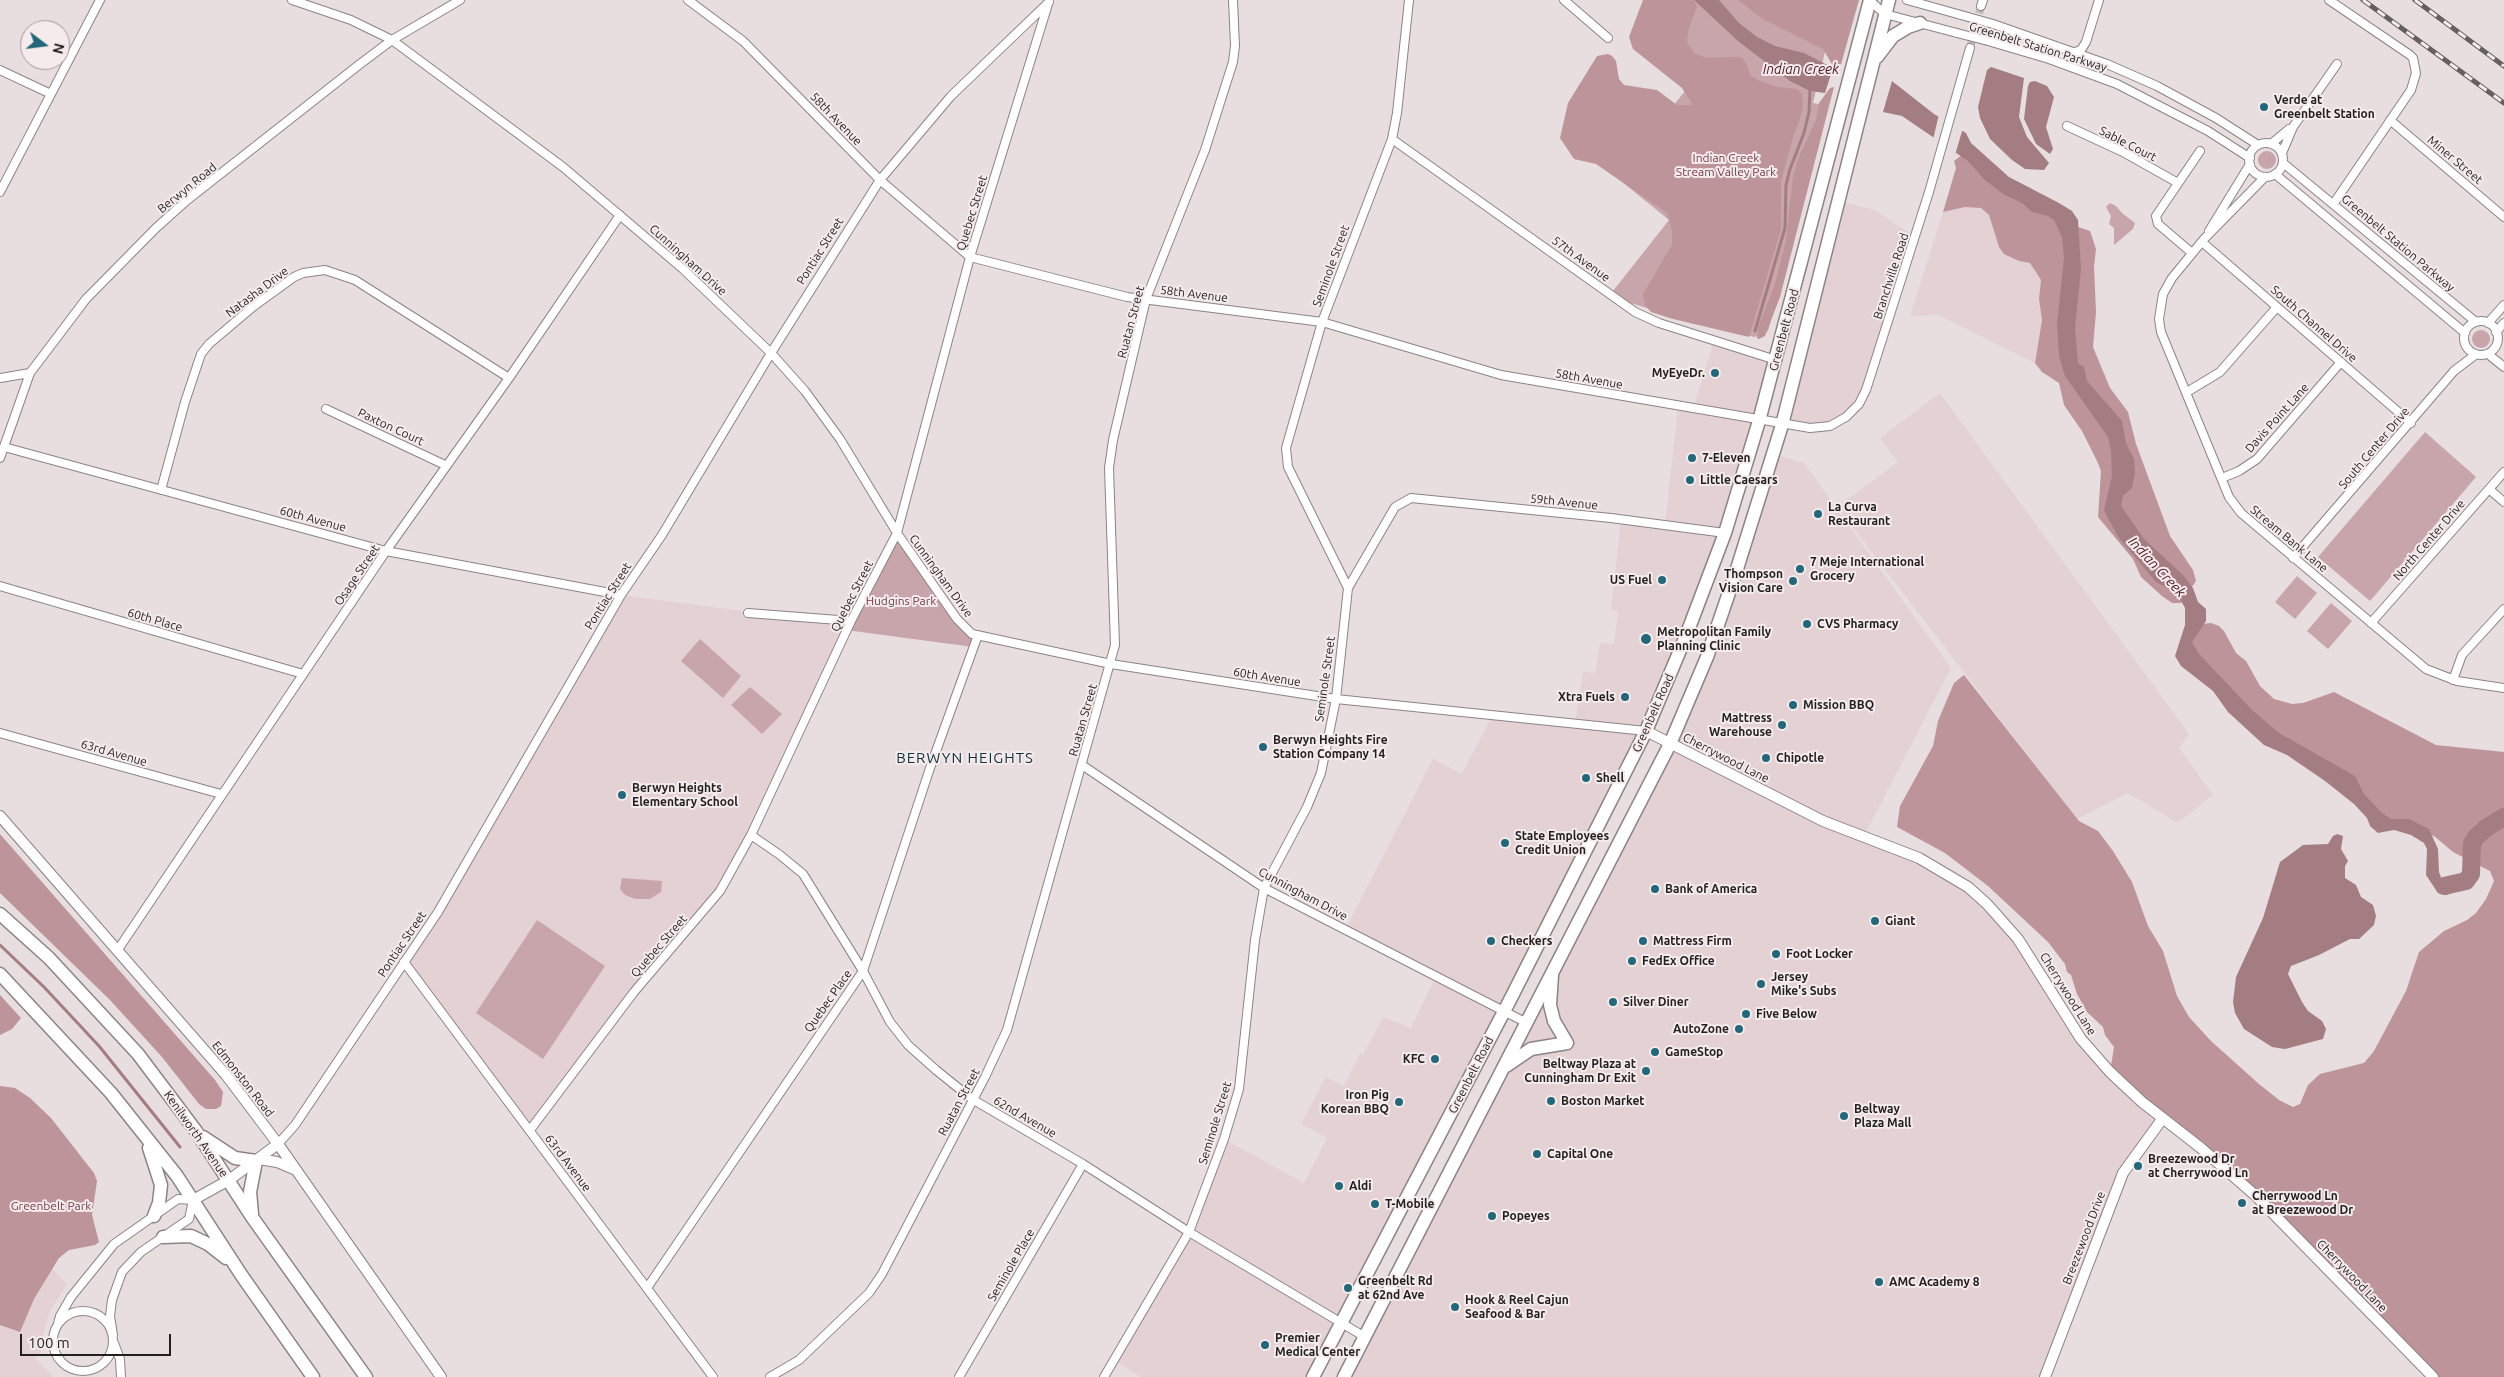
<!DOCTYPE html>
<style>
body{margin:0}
#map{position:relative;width:2504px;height:1377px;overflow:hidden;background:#e8dedf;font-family:Ubuntu,sans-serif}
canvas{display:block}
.north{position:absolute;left:20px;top:20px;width:50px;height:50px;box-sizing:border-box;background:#f5ebec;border:1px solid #a1999a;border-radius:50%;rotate:105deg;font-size:14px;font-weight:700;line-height:20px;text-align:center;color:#221f1f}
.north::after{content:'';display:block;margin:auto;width:18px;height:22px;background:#236778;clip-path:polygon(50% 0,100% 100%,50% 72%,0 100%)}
.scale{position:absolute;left:20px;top:1334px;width:151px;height:22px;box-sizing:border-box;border:2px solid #221f1f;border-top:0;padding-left:6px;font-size:15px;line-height:18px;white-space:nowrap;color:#221f1f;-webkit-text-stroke:4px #f5ebec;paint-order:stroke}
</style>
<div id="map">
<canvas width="2504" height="1377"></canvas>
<div class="north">N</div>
<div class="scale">100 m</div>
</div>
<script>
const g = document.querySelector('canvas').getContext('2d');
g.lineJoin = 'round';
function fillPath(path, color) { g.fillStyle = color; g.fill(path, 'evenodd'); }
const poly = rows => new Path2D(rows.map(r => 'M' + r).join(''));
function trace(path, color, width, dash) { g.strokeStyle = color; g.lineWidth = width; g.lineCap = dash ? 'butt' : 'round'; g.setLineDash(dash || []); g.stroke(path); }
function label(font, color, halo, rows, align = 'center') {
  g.font = font + ' Ubuntu,sans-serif'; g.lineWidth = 4; g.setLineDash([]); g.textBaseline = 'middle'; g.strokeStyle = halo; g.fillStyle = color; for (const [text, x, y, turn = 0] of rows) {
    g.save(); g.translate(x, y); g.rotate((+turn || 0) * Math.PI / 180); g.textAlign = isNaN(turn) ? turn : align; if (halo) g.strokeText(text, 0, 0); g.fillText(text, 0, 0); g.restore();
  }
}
const built = poly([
 [1838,201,1875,210,1915,237,1863,398,1830,426,1782,425],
 [1965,207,1981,208,1989,215,1999,247,2019,261,2030,263,2041,280,2039,299,2042,320,2035,363,1938,315,1910,316,1943,212],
 [1714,340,1776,360,1759,421,1646,731,1313,1377,1141,1377,1113,1360,1189,1232,1224,1139,1304,1183,1327,1138,1301,1124,1326,1077,1344,1086,1360,1054,1363,1055,1383,1017,1411,1028,1436,976,1345,930,1433,759,1462,774,1493,714,1575,723,1583,672,1595,673,1600,643,1614,644,1618,611,1611,610,1621,519,1665,524,1678,407,1693,409],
 [1940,393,2189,734,2179,748,2213,795,2178,823,2128,793,2077,819,1837,507,1898,462,1880,438],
 [1773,454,1804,463,1951,668,1864,836,1936,866,2005,922,2081,1039,2163,1118,2138,1149,2045,1377,1344,1377,1670,744],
 [621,595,758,613,851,621,732,871,530,1130,404,962],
 [0,1215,67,1284,50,1311,43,1334,41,1352,35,1358,53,1377,0,1377]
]);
const green = poly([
 [1646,0,1857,0,1841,56,1825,52,1813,103,1828,106,1768,331,1755,337,1717,329,1627,302,1613,291,1669,220,1616,177,1689,86],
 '2258 160a9 9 0 1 1 18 0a9 9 0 1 1-18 0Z',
 [2110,203,2116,206,2122,213,2135,223,2133,229,2114,245,2114,228,2109,224,2111,216,2106,207],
 '2472 339a9 9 0 1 1 18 0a9 9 0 1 1-18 0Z',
 [2425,432,2476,477,2370,601,2318,557],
 [897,533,957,619,978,635,973,647,846,630],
 [2297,576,2317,593,2295,619,2275,602],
 [2331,603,2352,621,2328,649,2307,631],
 [700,639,741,676,723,698,681,661],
 [750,687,782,714,762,734,731,705],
 [622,878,662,881,661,892,650,899,635,899,625,895,620,889],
 [537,920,605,966,543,1059,476,1013]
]);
const forest = poly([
 [1643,0,1693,0,1697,6,1688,31,1687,43,1695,54,1707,58,1741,57,1747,65,1750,75,1758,80,1777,87,1797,89,1802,94,1803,108,1799,122,1794,134,1781,181,1781,229,1749,337,1673,319,1651,312,1645,305,1643,294,1672,245,1672,230,1667,213,1596,164,1574,159,1560,138,1568,103,1597,56,1608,54,1612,56,1616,61,1619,79,1624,85,1657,90,1677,105,1693,105,1682,88,1633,49,1629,37],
 [1738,0,1859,0,1840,68,1833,66,1823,49,1763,19],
 [1834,87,1780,297,1765,336,1759,339,1757,338,1758,328,1775,284,1786,240,1793,176,1798,159,1816,120,1819,103,1830,88],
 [1967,151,2060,221,2090,231,2096,249,2094,266,2096,312,2093,347,2110,388,2128,412,2136,444,2170,536,2193,570,2196,581,2181,603,2172,603,2162,596,2141,577,2133,559,2098,517,2101,471,2097,461,2082,431,2064,405,2059,383,2042,372,2035,363,2042,320,2039,299,2041,280,2030,263,2019,261,2004,254,1999,247,1989,215,1981,208,1965,207,1943,212,1956,168,1954,161],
 [2211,623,2219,626,2224,631,2236,653,2246,661,2260,686,2274,699,2292,704,2303,703,2334,692,2436,745,2504,752,2504,1377,2433,1377,2256,1196,2110,1072,2114,1047,2105,1035,2103,1027,2087,1012,2077,994,2071,975,2067,972,2065,964,2048,942,1988,886,1945,853,1897,827,1900,806,1933,746,1938,721,1954,683,1964,675,2079,821,2098,831,2113,851,2132,882,2148,926,2163,951,2177,996,2189,1017,2211,1041,2259,1084,2279,1100,2293,1107,2300,1104,2308,1085,2320,1074,2364,1063,2374,1051,2406,991,2419,952,2444,931,2467,920,2476,913,2486,899,2494,881,2490,871,2453,852,2434,836,2381,819,2303,757,2184,654,2201,624],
 [0,834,215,1080,223,1092,221,1106,216,1109,206,1109,199,1104,162,1057,110,1000,0,893],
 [0,995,21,1018,12,1029,0,1035],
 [0,1086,15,1088,30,1098,51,1118,94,1173,97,1181,92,1215,99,1242,95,1245,69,1250,59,1258,34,1299,20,1332,0,1325]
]);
const water = poly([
 [1694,0,1719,0,1739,23,1757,37,1775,46,1804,53,1833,68,1825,93,1810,91,1790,81,1738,41],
 [1991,67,2024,78,2019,117,2027,137,2049,163,2044,170,2025,169,2012,160,1990,139,1980,118,1978,107,1987,70],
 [1892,81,1934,114,1966,133,1971,143,2009,177,2059,203,2072,211,2078,220,2081,269,2075,328,2078,363,2084,367,2087,381,2122,421,2126,443,2134,459,2135,472,2132,488,2123,496,2121,506,2144,539,2183,575,2193,588,2198,602,2206,609,2206,621,2192,642,2199,654,2252,710,2279,733,2355,776,2364,794,2382,813,2391,819,2409,819,2429,829,2438,849,2439,872,2442,880,2462,875,2469,885,2447,895,2438,893,2426,875,2427,849,2424,843,2411,835,2394,830,2378,833,2370,826,2367,818,2354,804,2325,781,2287,755,2264,745,2228,712,2213,691,2181,666,2175,656,2185,625,2185,608,2177,593,2156,582,2119,538,2110,522,2104,510,2112,476,2111,451,2108,437,2065,376,2059,356,2057,324,2064,258,2062,237,2054,220,2048,216,2032,212,2022,203,2003,194,1985,180,1968,161,1902,116,1883,112],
 [2035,81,2047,86,2054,97,2046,127,2053,149,2050,154,2036,144,2024,119,2028,86,2030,82],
 [2337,834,2343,836,2341,849,2348,861,2345,866,2345,878,2356,885,2361,897,2373,905,2376,916,2374,925,2359,939,2350,939,2319,955,2291,966,2288,974,2302,1002,2308,1011,2322,1021,2326,1029,2323,1039,2285,1049,2272,1047,2244,1029,2235,1013,2233,1002,2236,977,2263,918,2280,862,2303,845,2328,844,2333,836]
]);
const pier = poly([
 [1939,114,1963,128,1955,155,1933,140]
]);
const stream = poly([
 [1755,331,1785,228,1786,185,1790,169,1804,133,1809,112,1810,87],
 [0,945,44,987,99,1046,180,1147]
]);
const river = poly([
 [2444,886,2466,881,2471,874,2472,844,2476,837,2486,828,2504,817]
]);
const minorTunnel = poly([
 [1970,48,1981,6]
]);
const minor = poly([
 [292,0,351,20,392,40,563,167,683,269,771,353,805,391,840,439,897,533,957,619,972,634,1111,664,1336,699,1646,731],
 [688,0,743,41,880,180,970,257,1127,297,1322,322,1501,375,1810,428,1830,426,1846,417,1859,404,1866,390,1929,192,1970,48],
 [1564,0,1608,38],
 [1907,0,1961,15],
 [2329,0,2410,55,2413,58,2416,73,2411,90,2334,203],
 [1870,1,1885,14,1957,33],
 [1981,6,1983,0],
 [1993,24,2107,64,2157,86,2216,118,2258,145],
 [1988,41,2049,59,2117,84,2208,131,2250,158],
 [2075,52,2081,50,2086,42,2099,0],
 [0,70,51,94],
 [2390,120,2504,217],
 [2067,126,2123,152,2178,183],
 [1392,139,1635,312,1659,323,1776,360],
 '2249 160a17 17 0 1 1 34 0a17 17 0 1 1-34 0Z',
 [2271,144,2289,129],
 [2282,153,2293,127,2337,64],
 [2283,163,2476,322],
 [2275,174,2465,333],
 [2265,177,2204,239,2172,278,2163,294,2159,319,2161,332,2229,497,2241,513,2426,669,2457,681,2504,688],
 [0,192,100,0],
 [2209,231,2250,164],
 [2202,242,2411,423],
 [2192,253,2158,224,2156,216,2200,151],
 '2464 338a17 17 0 1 1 34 0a17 17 0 1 1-34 0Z',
 [2488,323,2504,305],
 [2496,332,2504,323],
 [2488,354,2504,367],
 [0,378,30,373],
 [2187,392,2220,372,2277,307],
 [326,409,445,465],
 [4,447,386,551,621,595],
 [0,458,30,373,86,299,156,228,186,201,360,64,392,40,460,0],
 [2222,478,2239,471,2257,459,2341,362],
 [2489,489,2504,502],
 [161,490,185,402,201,354,209,344,254,306,294,277,303,273,325,270,355,280,509,378],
 [2293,558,2454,371,2475,355],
 [0,586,303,674],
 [1348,588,1395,507,1411,498,1611,518,1725,533],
 [748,613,851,621],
 [2371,623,2504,472],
 [2453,680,2462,655,2504,609],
 [0,733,221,794],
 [1082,765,1264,888,1525,1022],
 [751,835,780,855,803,874,863,971,890,1022,908,1045,936,1070,972,1099,1083,1164,1189,1232,1365,1337],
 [117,951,386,551,509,378,620,215],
 [404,962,713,1377],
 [530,1130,634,992,720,891,751,835,851,621,897,533,970,257,1048,4],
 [278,1144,295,1125,438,912,621,595,662,535,771,353,880,180,951,96,1049,2],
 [647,1288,863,971,930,768,978,635],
 '53 1341a30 30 0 1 1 60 0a30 30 0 1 1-60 0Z',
 [58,1324,60,1316,71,1297,114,1244,178,1199,193,1200,189,1219,141,1252,122,1272,112,1300,110,1316,113,1335],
 [114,1343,120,1359,121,1377],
 [770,1377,799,1360,869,1293,882,1274,985,1077,1007,1030,1115,645,1109,468,1113,440,1146,299,1205,150,1233,62,1235,46,1233,0],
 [959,1377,1083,1164],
 [1104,1377,1189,1232,1224,1139,1239,1089,1255,940,1264,888,1307,807,1321,773,1336,699,1348,588,1288,467,1286,448,1322,322,1392,139,1397,113,1409,0]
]);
const tertiary = poly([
 [1646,731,1823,821,1919,858,1968,887,1987,904,2018,939,2081,1039,2110,1072,2142,1102,2201,1148,2256,1196,2433,1377],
 [0,816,226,1075,278,1144,441,1377],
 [259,1159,277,1162,296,1170],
 [193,1200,229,1180,278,1144],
 [2045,1377,2123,1173,2163,1118]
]);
const primary = poly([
 [1877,57,1893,36,1908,27,1920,23],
 [0,914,49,958,138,1054,196,1131,252,1217,366,1377],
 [0,974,111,1093,177,1176,242,1276,313,1377],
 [1552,975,1550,1005,1554,1021,1567,1043],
 [1506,1066,1531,1049,1567,1043],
 [203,1137,235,1158,256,1161,250,1192,252,1214],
 [149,1148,161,1185,159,1203,154,1216],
 [163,1237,191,1236,208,1244,226,1258],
 [1313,1377,1510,1000,1646,731,1686,636,1725,533,1759,421,1870,0],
 [1344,1377,1670,744,1707,657,1736,572,1782,425,1889,0]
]);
const rail = poly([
 [2363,0,2504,103],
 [2415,0,2504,66]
]);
const minorBridge = poly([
 [1961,15,1993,24],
 [1957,33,1988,41]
]);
const markers = [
 [2264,107,5,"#236778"],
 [1715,373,5,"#236778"],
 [1692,458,5,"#236778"],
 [1690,480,5,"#236778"],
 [1818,514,5,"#236778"],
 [1800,569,5,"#236778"],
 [1662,580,5,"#236778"],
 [1793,581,5,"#236778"],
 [1807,624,5,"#236778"],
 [1646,639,6,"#236778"],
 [1625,697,5,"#236778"],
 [1793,705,5,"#236778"],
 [1782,725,5,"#236778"],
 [1263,747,5,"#236778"],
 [1766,758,5,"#236778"],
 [1586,778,5,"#236778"],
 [622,795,5,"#236778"],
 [1505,843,5,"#236778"],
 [1655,889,5,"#236778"],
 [1875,921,5,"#236778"],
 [1491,941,5,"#236778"],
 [1643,941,5,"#236778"],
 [1776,954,5,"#236778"],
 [1632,961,5,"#236778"],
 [1761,984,5,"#236778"],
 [1613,1002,5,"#236778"],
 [1746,1014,5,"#236778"],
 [1739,1029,5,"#236778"],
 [1655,1052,5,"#236778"],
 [1435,1059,5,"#236778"],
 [1646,1071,5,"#236778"],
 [1551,1101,5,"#236778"],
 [1399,1102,5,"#236778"],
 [1844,1116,5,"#236778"],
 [1537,1154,5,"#236778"],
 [2138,1166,5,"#236778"],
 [1339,1186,5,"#236778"],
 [2242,1203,5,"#236778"],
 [1375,1204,5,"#236778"],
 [1492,1216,5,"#236778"],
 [1879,1282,5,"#236778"],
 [1348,1288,5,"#236778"],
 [1455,1307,5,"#236778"],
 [1265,1345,5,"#236778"]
];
const streetNames = [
 ["Greenbelt Station Parkway",2038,47,17],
 ["58th Avenue",836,119,46],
 ["Sable Court",2128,144,27],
 ["Miner Street",2455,160,40],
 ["Berwyn Road",187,188,-39],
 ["Quebec Street",972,213,-73],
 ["Greenbelt Station Parkway",2398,243,40],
 ["Pontiac Street",820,251,-58],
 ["57th Avenue",1581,259,36],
 ["Cunningham Drive",688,260,42],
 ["Seminole Street",1331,266,-70],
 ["Branchville Road",1891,276,-72],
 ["Natasha Drive",257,292,-37],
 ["58th Avenue",1194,294,7],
 ["Ruatan Street",1131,322,-75],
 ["South Channel Drive",2314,324,41],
 ["Greenbelt Road",1784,330,-75],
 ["58th Avenue",1589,379,10],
 ["Davis Point Lane",2277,418,-48],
 ["Paxton Court",391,427,25],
 ["South Center Drive",2374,448,-50],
 ["59th Avenue",1564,502,6],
 ["60th Avenue",313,519,15],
 ["Stream Bank Lane",2289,539,40],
 ["North Center Drive",2429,540,-49],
 ["Osage Street",357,575,-56],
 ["Cunningham Drive",941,576,54],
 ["Pontiac Street",608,596,-58],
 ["Quebec Street",852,596,-63],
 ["60th Place",155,620,16],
 ["60th Avenue",1267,677,9],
 ["Seminole Street",1325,679,-82],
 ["Greenbelt Road",1653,713,-66],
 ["Ruatan Street",1083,720,-74],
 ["63rd Avenue",114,753,16],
 ["Cherrywood Lane",1726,758,27],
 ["Cunningham Drive",1303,894,28],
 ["Pontiac Street",402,944,-56],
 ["Quebec Street",659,946,-49],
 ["Cherrywood Lane",2068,994,58],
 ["Quebec Place",828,1001,-55],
 ["Greenbelt Road",1471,1075,-63],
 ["Edmonston Road",243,1079,52],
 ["Ruatan Street",959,1102,-62],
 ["62nd Avenue",1025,1117,30],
 ["Seminole Street",1215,1123,-73],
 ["Kenilworth Avenue",196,1134,55],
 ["63rd Avenue",568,1163,53],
 ["Breezewood Drive",2084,1238,-69],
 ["Seminole Place",1011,1265,-60],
 ["Cherrywood Lane",2352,1276,46]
];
const poiNames = [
 ["Verde at",2274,100],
 ["Greenbelt Station",2274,114],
 ["MyEyeDr.",1705,373,"right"],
 ["7-Eleven",1702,458],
 ["Little Caesars",1700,480],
 ["La Curva",1828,507],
 ["Restaurant",1828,521],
 ["7 Meje International",1810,562],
 ["Grocery",1810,576],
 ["Thompson",1783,574,"right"],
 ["Vision Care",1783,588,"right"],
 ["US Fuel",1652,580,"right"],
 ["CVS Pharmacy",1817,624],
 ["Metropolitan Family",1657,632],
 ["Planning Clinic",1657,646],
 ["Xtra Fuels",1615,697,"right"],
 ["Mission BBQ",1803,705],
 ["Mattress",1772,718,"right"],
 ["Warehouse",1772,732,"right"],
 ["Berwyn Heights Fire",1273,740],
 ["Station Company 14",1273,754],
 ["Chipotle",1776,758],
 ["Shell",1596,778],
 ["Berwyn Heights",632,788],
 ["Elementary School",632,802],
 ["State Employees",1515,836],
 ["Credit Union",1515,850],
 ["Bank of America",1665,889],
 ["Giant",1885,921],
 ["Checkers",1501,941],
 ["Mattress Firm",1653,941],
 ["Foot Locker",1786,954],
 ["FedEx Office",1642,961],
 ["Jersey",1771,977],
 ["Mike's Subs",1771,991],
 ["Silver Diner",1623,1002],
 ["Five Below",1756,1014],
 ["AutoZone",1729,1029,"right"],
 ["GameStop",1665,1052],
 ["KFC",1425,1059,"right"],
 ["Beltway Plaza at",1636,1064,"right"],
 ["Cunningham Dr Exit",1636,1078,"right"],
 ["Iron Pig",1389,1095,"right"],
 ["Korean BBQ",1389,1109,"right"],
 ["Boston Market",1561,1101],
 ["Beltway",1854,1109],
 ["Plaza Mall",1854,1123],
 ["Capital One",1547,1154],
 ["Breezewood Dr",2148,1159],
 ["at Cherrywood Ln",2148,1173],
 ["Aldi",1349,1186],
 ["Cherrywood Ln",2252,1196],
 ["at Breezewood Dr",2252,1210],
 ["T-Mobile",1385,1204],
 ["Popeyes",1502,1216],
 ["Greenbelt Rd",1358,1281],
 ["at 62nd Ave",1358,1295],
 ["AMC Academy 8",1889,1282],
 ["Hook & Reel Cajun",1465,1300],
 ["Seafood & Bar",1465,1314],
 ["Premier",1275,1338],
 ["Medical Center",1275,1352]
];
const parkNames = [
 ["Indian Creek",1726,158],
 ["Stream Valley Park",1726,172],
 ["Hudgins Park",901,601],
 ["Greenbelt Park",51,1206]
];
const waterNames = [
 ["Indian Creek",1801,69],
 ["Indian Creek",2157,567,47]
];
const quarterNames = [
 ["BERWYN HEIGHTS",965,758]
];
fillPath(built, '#e4d1d4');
fillPath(green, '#c8a5aa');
fillPath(forest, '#bc949a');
fillPath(water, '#a47d83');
fillPath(pier, '#e8dedf');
trace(stream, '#a47d83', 3);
trace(river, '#a47d83', 18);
trace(minorTunnel, '#c0b8b9', 8, [8, 4]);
trace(minor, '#8c8384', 10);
trace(tertiary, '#8c8384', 12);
trace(primary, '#8c8384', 15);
trace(minor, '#fff', 8);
trace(tertiary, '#fff', 10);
trace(primary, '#fff', 12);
trace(rail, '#656060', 5);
trace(rail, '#f5ebec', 3, [9]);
trace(minorBridge, '#8c8384', 10, []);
trace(minorBridge, '#fff', 8);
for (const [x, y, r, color] of markers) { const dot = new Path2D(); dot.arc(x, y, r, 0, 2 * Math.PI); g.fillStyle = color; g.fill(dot); trace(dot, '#f5ebec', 2); }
label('12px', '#221f1f', '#f5ebec', streetNames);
label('bold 12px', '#221f1f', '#f5ebec', poiNames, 'left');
label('12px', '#733c47', '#f5ebec', parkNames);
label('italic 14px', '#4d1926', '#f5ebec', waterNames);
g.letterSpacing = '1px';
label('15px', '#12313a', '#f5ebec', quarterNames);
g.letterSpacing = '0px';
</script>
